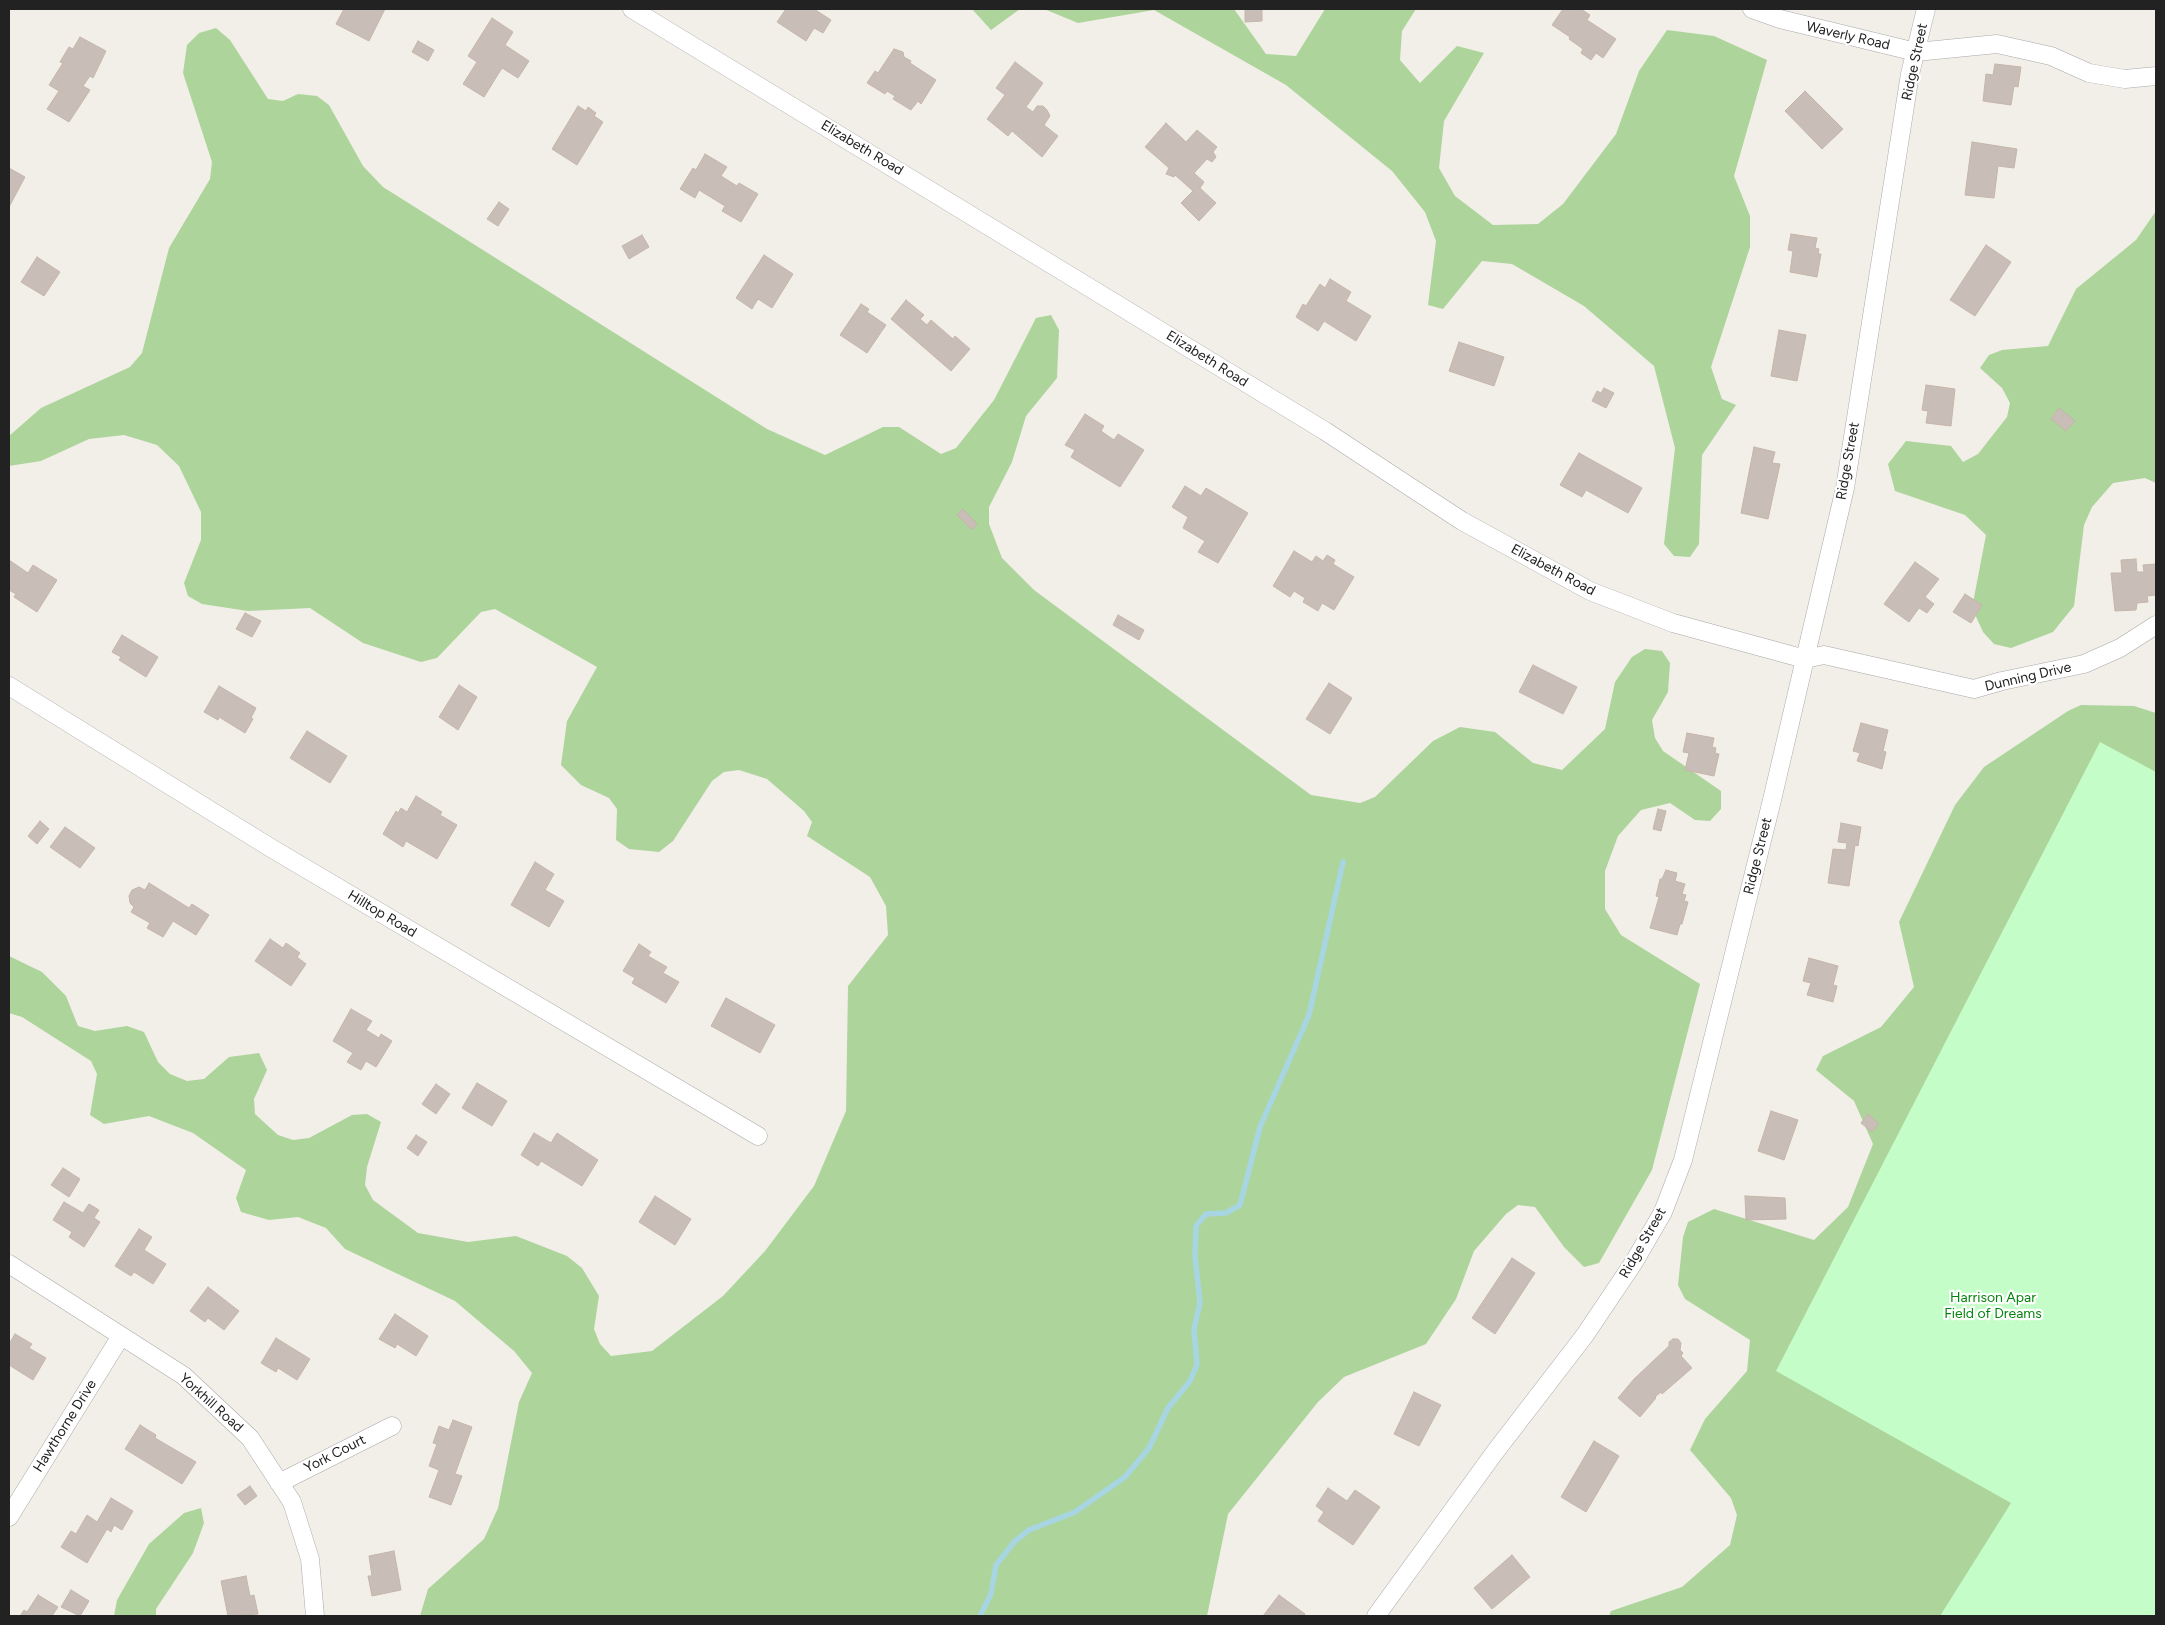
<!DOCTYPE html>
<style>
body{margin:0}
#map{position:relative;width:2165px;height:1625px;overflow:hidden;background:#f2efe8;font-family:Figtree,sans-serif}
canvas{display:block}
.frame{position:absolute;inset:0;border:10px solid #222;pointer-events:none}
</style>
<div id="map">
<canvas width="2165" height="1625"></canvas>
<div class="frame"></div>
</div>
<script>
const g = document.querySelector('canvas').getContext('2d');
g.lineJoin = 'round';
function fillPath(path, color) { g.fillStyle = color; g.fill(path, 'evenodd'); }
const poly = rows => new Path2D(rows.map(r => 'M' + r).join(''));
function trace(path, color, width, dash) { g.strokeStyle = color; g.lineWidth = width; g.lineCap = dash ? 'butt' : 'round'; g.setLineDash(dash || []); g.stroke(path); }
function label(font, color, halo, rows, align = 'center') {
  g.font = font + ' Figtree,sans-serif'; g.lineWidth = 4.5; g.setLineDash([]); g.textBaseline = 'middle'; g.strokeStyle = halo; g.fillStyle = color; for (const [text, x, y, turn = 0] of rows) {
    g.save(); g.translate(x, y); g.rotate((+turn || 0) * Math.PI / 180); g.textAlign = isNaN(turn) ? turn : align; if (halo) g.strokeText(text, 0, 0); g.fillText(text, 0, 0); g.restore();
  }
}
const forest = poly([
 [972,9,1020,9,991,30],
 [1044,9,1234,9,1266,54,1296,56,1325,9,1416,9,1402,31,1400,60,1420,83,1457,46,1484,53,1444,121,1439,168,1455,196,1493,225,1538,224,1563,204,1616,134,1639,71,1667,30,1714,36,1767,60,1734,176,1750,216,1750,247,1711,367,1722,399,1736,405,1702,455,1699,544,1690,557,1674,556,1664,544,1675,448,1654,366,1584,306,1512,264,1482,261,1443,309,1428,305,1436,241,1425,212,1392,171,1286,85,1154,10,1078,23],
 [216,28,230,40,268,99,283,101,298,94,317,96,329,105,363,166,383,187,767,429,825,455,883,427,899,427,941,454,956,448,994,400,1036,318,1051,315,1059,330,1057,378,1026,416,1012,462,989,507,989,524,1002,558,1034,590,1311,795,1360,803,1375,797,1433,741,1460,727,1495,732,1533,763,1562,770,1605,729,1615,682,1632,657,1645,649,1662,651,1670,663,1668,692,1652,720,1655,738,1663,751,1721,791,1721,809,1710,821,1695,820,1670,803,1641,810,1618,836,1605,871,1605,909,1621,935,1700,984,1652,1170,1599,1263,1584,1267,1564,1247,1535,1207,1518,1205,1506,1214,1474,1251,1456,1299,1426,1344,1344,1377,1318,1402,1228,1514,1207,1616,420,1616,428,1589,484,1539,498,1508,519,1402,532,1373,514,1351,455,1301,345,1249,326,1228,298,1217,269,1220,241,1212,236,1198,246,1170,193,1133,149,1116,104,1124,90,1115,97,1074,91,1061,22,1017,9,1013,9,956,42,972,66,996,78,1026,95,1031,127,1026,144,1032,158,1062,170,1074,187,1081,204,1079,229,1057,259,1053,267,1070,254,1099,255,1114,278,1135,293,1140,309,1138,352,1115,367,1114,381,1122,367,1167,365,1185,373,1200,418,1233,468,1242,516,1236,567,1256,582,1268,599,1296,594,1329,600,1344,611,1356,652,1351,723,1296,765,1251,814,1186,846,1111,848,986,888,935,886,906,870,877,807,836,812,822,804,811,767,779,739,770,724,772,712,781,673,841,659,852,629,849,616,840,617,809,609,798,581,785,561,765,567,721,597,667,495,609,481,612,437,658,421,662,363,643,310,608,248,611,202,604,188,596,184,583,201,540,201,512,179,466,157,445,124,435,89,439,41,461,9,466,9,436,41,408,130,367,142,353,169,248,210,179,212,162,183,73,187,45,199,33],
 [2156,211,2156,483,2145,478,2113,483,2092,507,2084,525,2074,606,2053,632,2011,648,1994,644,1983,632,1972,608,1986,535,1965,515,1895,491,1888,464,1906,441,1951,446,1963,462,1978,454,2007,417,2010,403,2002,388,1980,368,1989,355,2002,350,2048,346,2076,289,2136,240],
 [2081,705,2134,706,2156,713,2156,1616,1609,1616,1611,1611,1682,1587,1730,1545,1737,1515,1731,1498,1690,1450,1705,1419,1747,1371,1750,1340,1685,1299,1678,1285,1683,1237,1688,1222,1714,1209,1814,1240,1848,1207,1873,1144,1854,1101,1816,1070,1823,1056,1881,1027,1914,987,1899,922,1955,805,1984,767,2068,711],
 [201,1508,204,1523,193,1553,156,1609,156,1616,114,1616,117,1600,149,1544,184,1513]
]);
const park = poly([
 [2100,742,2156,772,2156,1616,1940,1616,2011,1503,1776,1371]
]);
const stream = poly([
 [980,1616,991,1594,996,1565,1015,1541,1029,1530,1075,1512,1125,1477,1149,1448,1168,1408,1190,1381,1197,1365,1194,1329,1200,1303,1195,1256,1196,1226,1206,1214,1226,1213,1240,1205,1260,1127,1309,1015,1343,862]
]);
const building = poly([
 [344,9,385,9,369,41,336,24,344,9],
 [786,9,814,9,831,20,823,33,814,28,806,41,777,22,786,9],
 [1245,9,1262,9,1262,21,1245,22,1245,9],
 [1563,9,1581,9,1590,15,1587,20,1616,39,1603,58,1596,53,1591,60,1581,53,1583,49,1569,39,1570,37,1552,25,1563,9],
 [492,18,513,32,505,45,529,61,518,78,502,68,484,97,463,84,477,62,468,56,492,18],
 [80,37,106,51,93,78,90,76,83,86,90,90,69,122,47,109,59,91,49,85,63,63,60,62,69,47,73,49,80,37],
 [418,41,434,50,428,61,412,52,418,41],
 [894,49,903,52,904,57,911,61,910,63,936,80,921,104,918,101,911,110,893,99,895,96,887,91,885,94,867,83,875,71,878,73,894,49],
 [1015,62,1043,83,1026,107,1033,112,1037,106,1043,106,1047,110,1050,116,1044,125,1058,136,1042,157,1012,131,1008,136,987,119,1005,95,996,88,1015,62],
 [1995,64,2021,67,2018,87,2014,86,2011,105,1983,101,1986,74,1993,75,1995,64],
 [1805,91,1843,129,1822,149,1785,111,1805,91],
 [578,106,586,111,588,107,596,113,594,116,603,122,577,165,552,149,578,106],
 [1166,123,1186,142,1197,130,1217,147,1213,152,1216,157,1212,162,1207,159,1194,173,1204,182,1200,188,1216,203,1199,221,1181,203,1193,191,1175,175,1174,177,1166,174,1169,168,1145,147,1166,123],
 [1972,142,2017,149,2014,168,1998,166,1994,198,1965,195,1972,142],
 [705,154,727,167,721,176,737,186,739,183,758,194,741,222,722,211,725,206,699,190,695,198,680,189,693,168,696,170,705,154],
 [9,168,25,177,9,207,9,168],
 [499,202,509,209,498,226,487,219,499,202],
 [1791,234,1817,238,1815,248,1819,249,1818,254,1821,254,1817,277,1790,272,1793,251,1788,250,1791,234],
 [642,235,649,247,629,259,622,246,642,235],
 [1986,245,2011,262,1975,316,1950,300,1986,245],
 [764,255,793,274,772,308,758,299,752,309,736,298,764,255],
 [37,257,60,272,44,296,21,282,37,257],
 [1330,279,1351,292,1346,301,1371,316,1356,341,1324,321,1318,331,1296,317,1303,304,1306,306,1320,284,1325,288,1330,279],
 [906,300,924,315,920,319,927,325,931,320,953,339,955,336,970,349,951,371,891,319,906,300],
 [861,304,869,309,867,312,886,325,867,353,840,335,861,304],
 [1779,330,1806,335,1797,381,1771,376,1779,330],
 [1459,342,1504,357,1494,386,1449,371,1459,342],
 [1926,385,1955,389,1951,426,1926,423,1928,411,1922,410,1926,385],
 [1604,388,1614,393,1606,408,1592,401,1597,391,1601,393,1604,388],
 [2059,408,2075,421,2066,431,2051,419,2059,408],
 [1085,414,1104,426,1101,431,1114,440,1118,434,1144,450,1120,487,1071,457,1075,450,1065,445,1085,414],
 [1754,447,1775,452,1772,463,1780,464,1768,519,1741,513,1754,447],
 [1579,453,1642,488,1628,513,1586,490,1582,497,1560,485,1579,453],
 [1185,486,1201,496,1206,488,1248,513,1218,563,1198,552,1205,541,1183,528,1188,517,1172,507,1185,486],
 [963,509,977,524,972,530,957,515,963,509],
 [1294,551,1312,562,1316,556,1323,561,1327,555,1335,560,1333,564,1354,577,1334,610,1322,603,1318,611,1303,602,1305,598,1294,591,1290,597,1273,586,1294,551],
 [2136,559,2137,572,2144,572,2143,565,2156,564,2156,595,2147,596,2148,602,2137,603,2136,610,2115,611,2111,573,2122,573,2121,560,2136,559],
 [9,560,28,573,33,565,57,580,37,612,14,597,16,594,9,590,9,560],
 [1915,562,1939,579,1925,597,1934,604,1927,613,1919,608,1909,622,1884,604,1915,562],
 [1965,594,1982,605,1971,623,1953,612,1965,594],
 [245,613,261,621,252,637,236,629,245,613],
 [1118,615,1144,630,1139,640,1113,625,1118,615],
 [122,635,158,657,146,677,119,660,121,657,112,652,122,635],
 [1533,665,1577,687,1563,714,1519,692,1533,665],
 [1329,683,1352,698,1330,734,1306,719,1329,683],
 [459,685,477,697,458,730,439,717,459,685],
 [219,686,256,708,251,718,253,719,245,733,219,717,218,720,204,712,219,686],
 [1861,723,1888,730,1883,751,1886,752,1882,769,1857,761,1860,753,1853,751,1861,723],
 [307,731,347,756,330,783,290,758,307,731],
 [1687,733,1714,738,1712,747,1716,748,1715,753,1719,754,1714,776,1685,770,1689,753,1683,752,1687,733],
 [416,796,442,812,440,815,457,825,437,859,406,841,403,847,383,834,396,811,398,813,401,808,407,812,416,796],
 [1658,809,1666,811,1661,831,1653,829,1658,809],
 [40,821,49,829,37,844,28,836,40,821],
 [1841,823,1861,827,1858,846,1855,845,1849,886,1828,883,1833,849,1846,850,1847,843,1838,842,1841,823],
 [65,827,95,848,80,868,50,847,65,827],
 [535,862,554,874,545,890,564,901,549,927,511,905,535,862],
 [1666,870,1677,873,1675,881,1685,884,1682,894,1686,895,1684,901,1688,902,1682,924,1680,924,1677,935,1650,928,1659,897,1656,896,1660,879,1662,879,1666,870],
 [149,883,189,908,192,904,209,915,196,935,173,921,163,937,147,928,150,923,131,912,134,907,130,903,129,896,132,890,139,887,145,890,149,883],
 [270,939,283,948,286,943,300,953,297,957,306,964,291,986,255,961,270,939],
 [639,944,651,952,648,956,667,967,663,973,679,982,666,1003,632,983,635,978,623,971,639,944],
 [1809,958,1838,966,1833,985,1837,986,1833,1002,1807,995,1811,983,1803,981,1809,958],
 [726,998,775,1025,760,1053,711,1026,726,998],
 [351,1009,372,1021,366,1030,379,1038,381,1034,392,1041,376,1067,366,1061,361,1070,347,1062,353,1053,333,1041,351,1009],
 [477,1083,507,1101,492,1126,462,1108,477,1083],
 [436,1084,450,1094,436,1114,422,1104,436,1084],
 [1771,1111,1798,1120,1784,1160,1758,1151,1771,1111],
 [1868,1114,1879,1124,1872,1132,1861,1123,1868,1114],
 [534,1133,551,1143,557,1133,598,1160,582,1186,541,1161,538,1166,521,1155,534,1133],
 [416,1135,427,1142,418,1156,407,1148,416,1135],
 [63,1168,80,1179,69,1197,51,1185,63,1168],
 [655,1196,691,1219,675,1245,639,1222,655,1196],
 [1745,1196,1785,1198,1786,1219,1746,1220,1745,1196],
 [64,1202,83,1213,89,1204,99,1210,94,1218,100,1222,84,1247,69,1237,72,1232,53,1220,64,1202],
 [139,1229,152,1237,144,1250,166,1264,153,1284,134,1272,131,1276,115,1266,139,1229],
 [1512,1258,1535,1273,1495,1334,1472,1318,1512,1258],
 [208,1287,239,1311,224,1330,208,1318,205,1322,190,1311,208,1287],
 [395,1314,428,1336,416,1356,397,1344,395,1348,379,1339,395,1314],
 [15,1334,32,1344,29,1348,46,1358,33,1380,9,1365,9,1344,15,1334],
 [276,1338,310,1359,297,1380,278,1368,276,1372,261,1363,276,1338],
 [1673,1339,1678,1339,1681,1343,1680,1350,1683,1353,1681,1356,1692,1368,1662,1394,1661,1392,1655,1397,1656,1398,1640,1417,1618,1398,1634,1379,1669,1346,1669,1342,1673,1339],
 [1414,1392,1441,1405,1419,1446,1394,1434,1414,1392],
 [453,1420,472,1427,455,1474,462,1476,451,1505,429,1497,439,1470,429,1466,437,1444,433,1443,439,1426,449,1430,453,1420],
 [140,1425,156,1435,155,1438,196,1462,182,1484,125,1449,140,1425],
 [1594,1441,1619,1456,1586,1512,1561,1497,1594,1441],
 [250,1486,257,1496,245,1505,237,1495,250,1486],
 [1328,1488,1347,1501,1355,1490,1380,1507,1353,1545,1318,1521,1324,1512,1316,1506,1328,1488],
 [111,1498,133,1511,122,1530,114,1525,111,1532,107,1529,87,1563,61,1547,71,1531,76,1534,87,1515,97,1522,111,1498],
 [394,1551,401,1590,372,1596,368,1576,372,1576,369,1556,394,1551],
 [1512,1555,1530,1577,1492,1609,1474,1588,1512,1555],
 [246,1576,250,1596,254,1595,258,1614,228,1616,221,1581,246,1576],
 [71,1590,89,1601,80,1616,61,1607,71,1590],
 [38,1595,58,1607,52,1616,20,1616,24,1610,27,1612,38,1595],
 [1279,1595,1305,1614,1303,1616,1263,1616,1279,1595]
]);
const minor = poly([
 [632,9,1325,431,1462,521,1590,591,1673,623,1805,659,1824,655,1974,689,2002,681,2084,664,2120,648,2156,625],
 [1752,9,1780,19,1916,52,1997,44,2051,56,2089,73,2125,79,2156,76],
 [9,686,271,848,758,1136],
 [9,1264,184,1376,250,1438,292,1502,310,1559,315,1616],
 [279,1483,392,1426],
 [9,1517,121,1336],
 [1376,1616,1495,1452,1585,1335,1634,1262,1663,1212,1683,1160,1772,800,1845,488,1910,74,1926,9]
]);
const streetNames = [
 ["Waverly Road",1848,36,13],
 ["Ridge Street",1915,62,-78],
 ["Elizabeth Road",862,148,31],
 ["Elizabeth Road",1207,359,32],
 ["Ridge Street",1848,461,-80],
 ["Elizabeth Road",1553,570,28],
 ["Dunning Drive",2028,677,-13],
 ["Ridge Street",1758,856,-76],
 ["Hilltop Road",382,914,31],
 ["Ridge Street",1643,1243,-60],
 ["Yorkhill Road",211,1403,42],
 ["Hawthorne Drive",65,1426,-58],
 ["York Court",335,1454,-27]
];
const parkNames = [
 ["Harrison Apar",1993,1298],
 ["Field of Dreams",1993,1314]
];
fillPath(forest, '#add49b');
fillPath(park, '#c5fdc8');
trace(stream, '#a7d6e2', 5.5);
fillPath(building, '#c8beb7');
trace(building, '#c5b5a9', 1);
trace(minor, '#a9a9a9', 19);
trace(minor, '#fff', 18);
label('14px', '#222', '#fff', streetNames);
label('14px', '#06850d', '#fff', parkNames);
</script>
